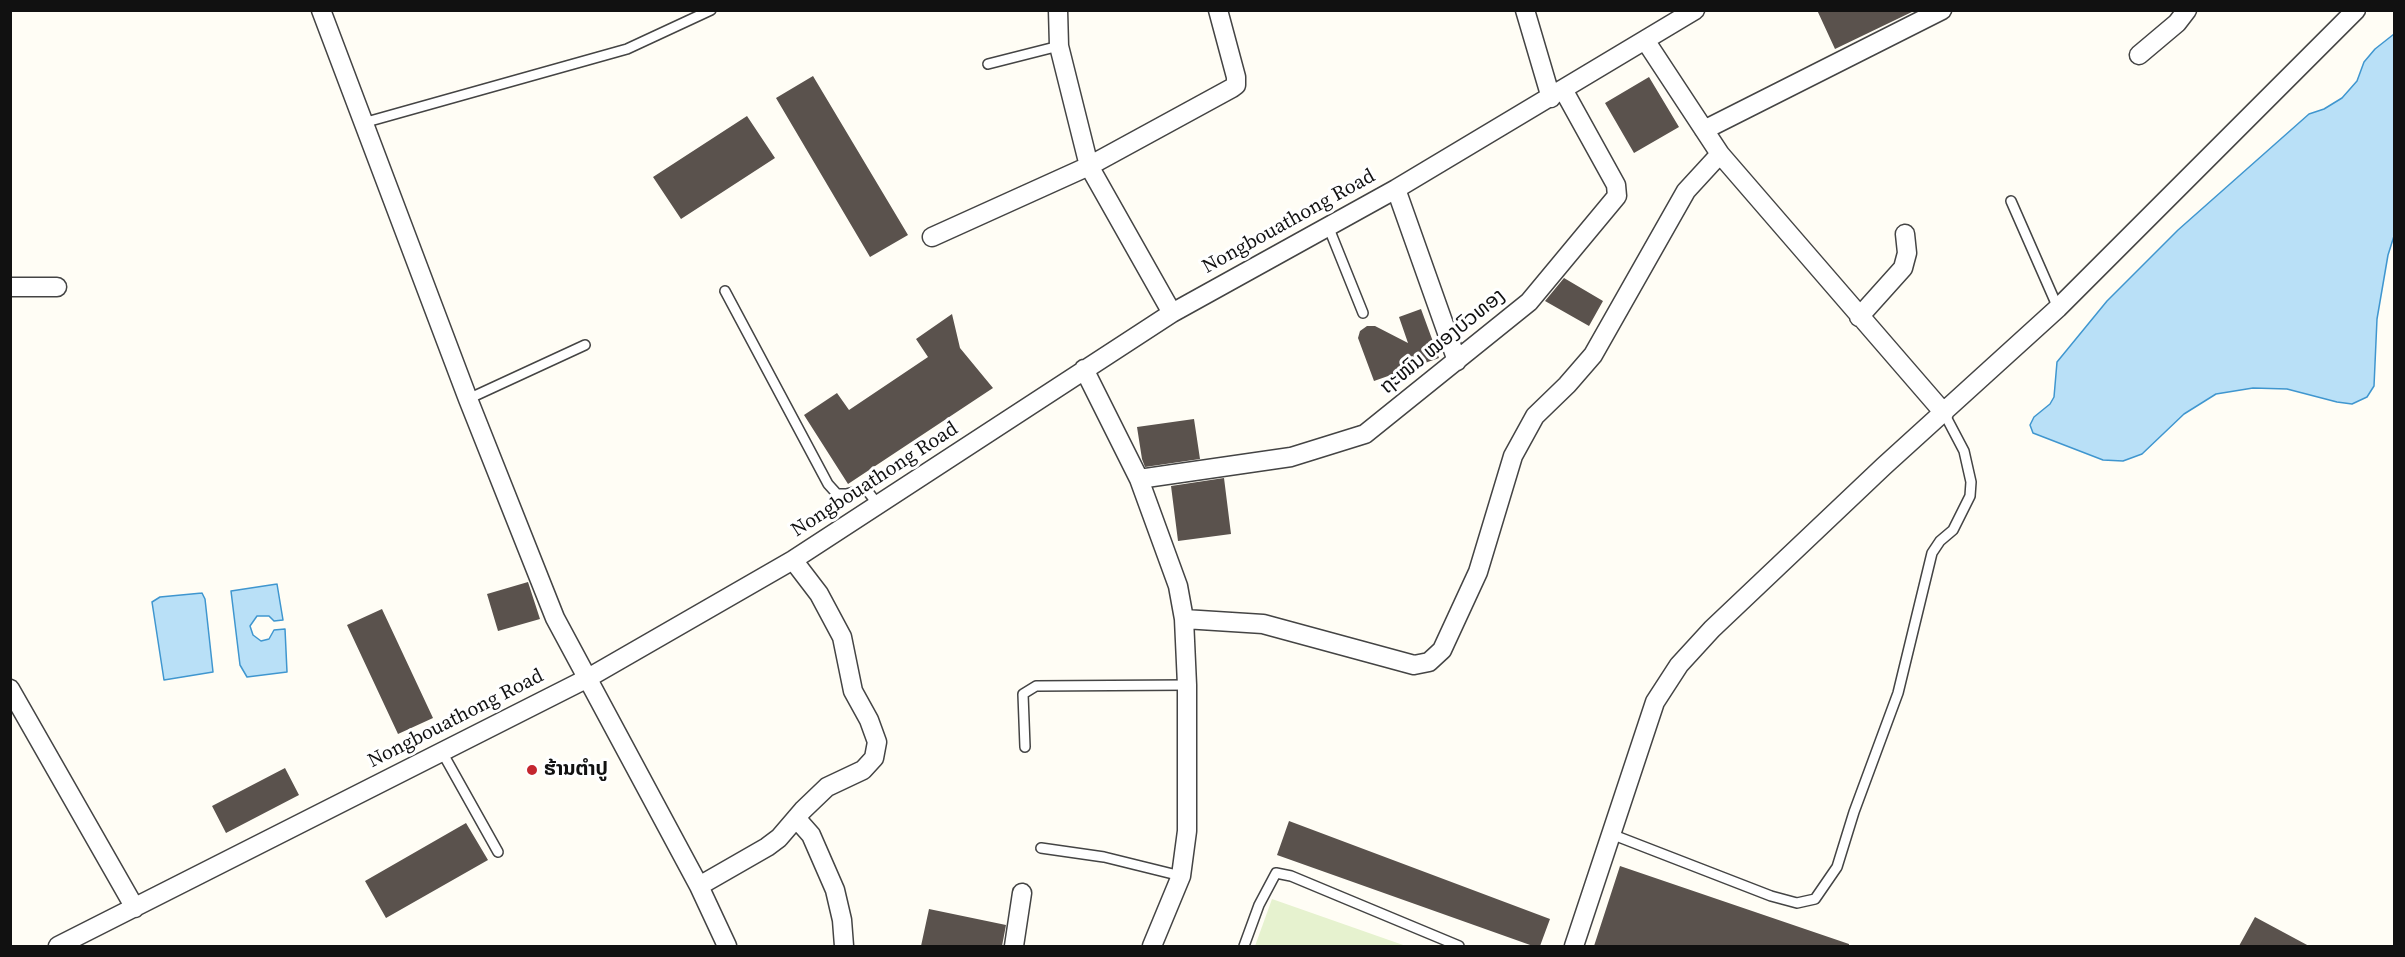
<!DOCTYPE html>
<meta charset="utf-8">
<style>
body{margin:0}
#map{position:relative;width:2405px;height:957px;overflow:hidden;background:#fffdf5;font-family:"Source Serif 4",serif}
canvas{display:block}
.frame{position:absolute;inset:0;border:12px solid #111;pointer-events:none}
</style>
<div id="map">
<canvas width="2405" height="957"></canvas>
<div class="frame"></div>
</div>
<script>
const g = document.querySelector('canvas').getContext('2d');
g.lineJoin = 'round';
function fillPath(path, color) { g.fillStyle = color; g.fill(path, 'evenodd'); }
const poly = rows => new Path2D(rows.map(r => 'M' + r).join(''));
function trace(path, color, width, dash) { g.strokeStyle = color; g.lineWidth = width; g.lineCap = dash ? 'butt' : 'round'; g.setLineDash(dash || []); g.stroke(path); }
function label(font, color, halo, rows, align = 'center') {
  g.font = font + ' "Source Serif 4","Noto Sans Lao",serif'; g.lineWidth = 6; g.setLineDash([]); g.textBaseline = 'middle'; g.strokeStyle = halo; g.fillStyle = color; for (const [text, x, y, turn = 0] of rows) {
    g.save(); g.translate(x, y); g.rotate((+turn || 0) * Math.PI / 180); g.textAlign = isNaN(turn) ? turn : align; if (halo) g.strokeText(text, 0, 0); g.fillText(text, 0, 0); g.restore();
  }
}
const pitch = poly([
 [1272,899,1406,946,1255,946]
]);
const water = poly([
 [2394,34,2394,236,2388,255,2377,319,2374,386,2367,397,2352,404,2337,402,2287,389,2253,388,2216,394,2184,414,2142,454,2123,461,2103,460,2033,433,2030,425,2034,417,2050,404,2054,397,2057,362,2107,301,2178,230,2309,114,2324,109,2342,98,2357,81,2364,62,2375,49,2394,34],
 [277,584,283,620,274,621,269,616,257,616,250,626,253,635,261,641,269,639,274,630,285,629,287,672,247,677,240,665,231,591,277,584],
 [202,593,205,599,213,672,164,680,152,602,160,597,202,593]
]);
const building = poly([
 [1817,10,1916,10,1835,49],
 [813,76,908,235,870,257,776,98],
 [1649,77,1679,127,1634,153,1605,103],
 [747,116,775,158,681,219,653,177],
 [1564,278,1603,301,1589,326,1545,301],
 [1421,309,1439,358,1374,381,1358,338,1360,331,1367,326,1375,326,1408,343,1399,317],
 [952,314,960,348,993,388,848,484,804,415,837,393,849,410,928,357,916,339],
 [1194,419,1200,459,1145,467,1142,459,1137,427],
 [1224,478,1231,534,1178,541,1171,486],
 [528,582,540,619,498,631,487,594],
 [382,609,433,718,398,734,347,625],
 [285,768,299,795,226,833,212,806],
 [1289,821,1550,919,1540,946,1533,946,1277,855],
 [466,823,488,860,386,918,365,881],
 [1620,866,1849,944,1849,946,1594,946],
 [929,909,1006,925,1002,946,921,946],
 [2255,917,2309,946,2239,946]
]);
const lane = poly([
 [988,64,1059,46],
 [363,123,627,49,711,10],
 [2011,201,2058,308],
 [1328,226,1363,313],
 [725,291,828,484,837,494,846,494,866,489,879,506],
 [468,399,585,345],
 [1025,747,1023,694,1036,686,1187,685],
 [442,752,498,852],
 [1611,834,1771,896,1797,903,1815,899,1837,867,1854,812,1898,693,1932,553,1940,541,1953,530,1970,496,1971,482,1964,451,1944,413],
 [1041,848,1104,857,1181,876],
 [1244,946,1259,905,1276,873,1291,876,1459,946]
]);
const street = poly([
 [321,10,468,399,555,618,699,886,727,946],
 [1058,10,1059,46,1089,166,1172,313],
 [1525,10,1551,98],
 [1645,40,1720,154,1944,413],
 [2139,55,2177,23,2187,10],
 [1704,130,1942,10],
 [1396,189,1457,361],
 [932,237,1089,166,1232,88,1236,85,1236,77,1218,10],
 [10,287,57,287],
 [1859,317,1903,268,1907,253,1905,234],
 [1084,369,1139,479,1178,586,1184,619,1187,685,1187,831,1181,876,1152,946],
 [1139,479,1291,457,1365,434,1529,302,1617,196,1616,185,1564,91],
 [1184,619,1263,624,1414,665,1429,662,1442,650,1478,572,1513,456,1535,416,1567,385,1593,355,1686,191,1720,154],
 [10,689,135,908],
 [796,818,811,835,835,890,842,920,844,946],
 [699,886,767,847,779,838,803,810,827,787,863,770,874,758,877,742,869,720,853,691,842,637,819,594,793,560],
 [58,946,588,678,793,560,1172,313,1396,189,1695,10],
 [1014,946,1022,893],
 [1574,946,1655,702,1679,665,1712,629,1884,466,2058,308,2356,10]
]);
const markers = [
 [532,770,6,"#c4262e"]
];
const streetNames = [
 ["Nongbouathong Road",1289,222,-29],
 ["ຖະໜົນ ໝອງບົວທອງ",1443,342,-39],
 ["Nongbouathong Road",875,480,-33],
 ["Nongbouathong Road",456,719,-27]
];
const poiNames = [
 ["ຮ້ານຕຳປູ",544,770]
];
fillPath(pitch, '#e6f2cf');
fillPath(water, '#b9e0f7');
trace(water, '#3f96cf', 1.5);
fillPath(building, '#5a524d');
trace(lane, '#444', 12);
trace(street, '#444', 21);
trace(lane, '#fff', 9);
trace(street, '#fff', 18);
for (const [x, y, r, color] of markers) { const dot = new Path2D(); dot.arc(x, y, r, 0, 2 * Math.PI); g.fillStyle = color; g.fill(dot); trace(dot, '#fff', 2); }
label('20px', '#111', '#fff', streetNames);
label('bold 20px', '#111', '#fff', poiNames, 'left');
</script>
